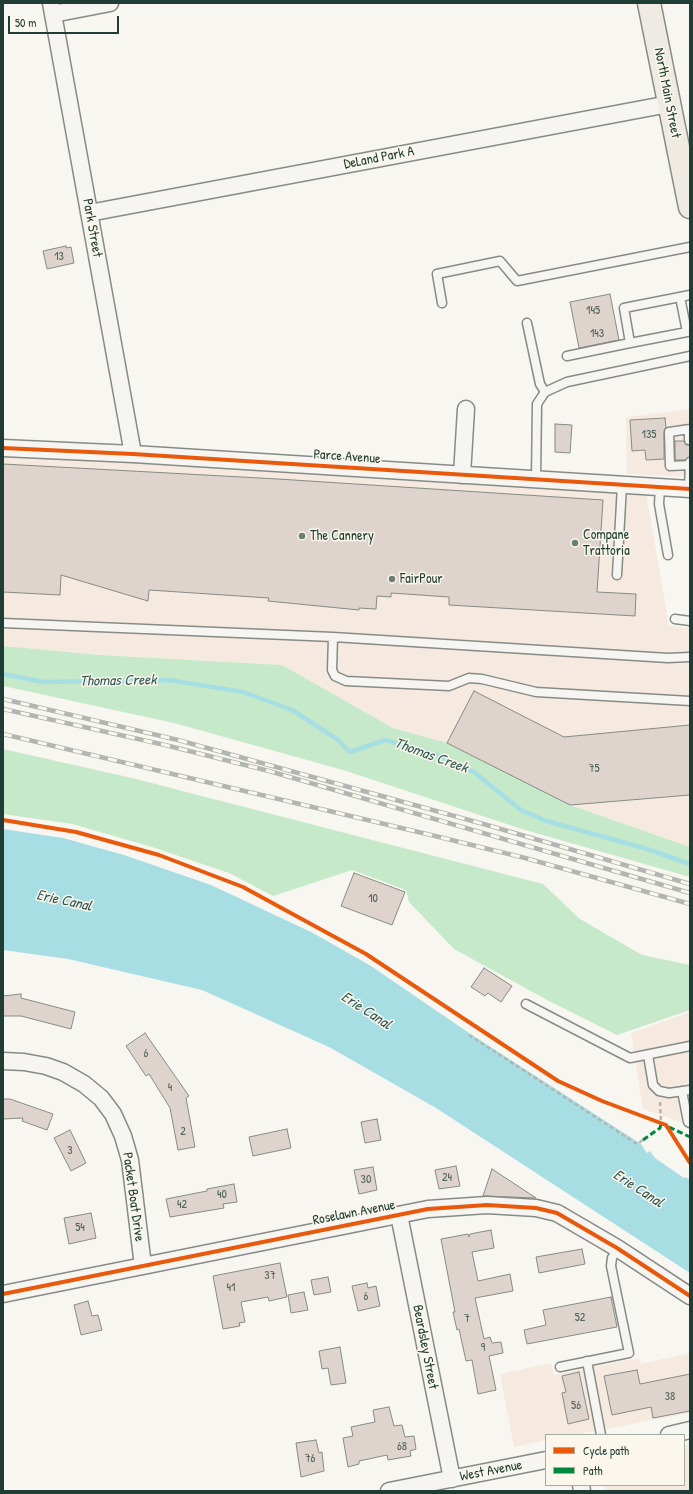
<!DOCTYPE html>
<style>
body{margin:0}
#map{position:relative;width:693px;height:1494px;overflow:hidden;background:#f8f6f0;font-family:"Patrick Hand",sans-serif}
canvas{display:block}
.frame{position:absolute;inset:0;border:4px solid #1f3d34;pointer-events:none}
.legend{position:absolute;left:545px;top:1434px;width:140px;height:52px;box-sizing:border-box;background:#fbf7ec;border:1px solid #a3ada2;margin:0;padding:5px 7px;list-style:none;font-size:12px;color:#1f3d34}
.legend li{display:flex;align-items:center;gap:8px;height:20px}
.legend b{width:20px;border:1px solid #a3ada2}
.scale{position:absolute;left:8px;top:16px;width:111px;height:18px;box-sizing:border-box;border:2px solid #1f3d34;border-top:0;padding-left:5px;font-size:12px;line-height:14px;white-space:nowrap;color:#1f3d34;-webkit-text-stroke:3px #fbf7ec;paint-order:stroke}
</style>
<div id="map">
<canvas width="693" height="1494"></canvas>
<div class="frame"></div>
<ul class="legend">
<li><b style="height:5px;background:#e8590c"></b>Cycle path</li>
<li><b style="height:5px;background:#00873e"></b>Path</li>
</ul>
<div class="scale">50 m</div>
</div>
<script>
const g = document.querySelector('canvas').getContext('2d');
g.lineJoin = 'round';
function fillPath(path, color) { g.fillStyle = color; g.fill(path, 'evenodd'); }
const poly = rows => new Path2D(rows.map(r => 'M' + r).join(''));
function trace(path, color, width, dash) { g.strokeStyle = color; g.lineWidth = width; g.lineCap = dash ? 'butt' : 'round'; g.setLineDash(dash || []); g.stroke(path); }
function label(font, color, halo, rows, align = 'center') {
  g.font = font + ' "Patrick Hand",sans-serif'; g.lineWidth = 3; g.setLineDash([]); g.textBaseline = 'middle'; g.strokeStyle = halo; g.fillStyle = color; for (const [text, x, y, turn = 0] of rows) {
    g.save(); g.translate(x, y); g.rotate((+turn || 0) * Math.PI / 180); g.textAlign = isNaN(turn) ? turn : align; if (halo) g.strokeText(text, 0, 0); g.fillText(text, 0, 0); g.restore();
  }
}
const built = poly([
 [690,409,690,477,627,474,626,417],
 [3,455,646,493,669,626,690,628,690,847,570,805,447,743,393,728,282,665,100,655,3,646],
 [690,1012,690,1125,643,1109,631,1033],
 [690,1353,690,1413,574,1435,546,1435,546,1440,514,1447,500,1374,551,1363,554,1375,639,1358,640,1364],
 [690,1444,690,1491,606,1491,605,1485,684,1485,684,1445]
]);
const green = poly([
 [3,646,100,655,282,665,393,728,447,743,570,805,690,847,690,877,525,830,343,770,174,723,3,686],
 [3,749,132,778,543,884,580,919,642,955,690,965,690,1010,617,1035,549,1001,454,949,409,902,406,890,352,870,273,896,229,873,152,847,72,824,3,814]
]);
const water = poly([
 [3,829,63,838,124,855,211,885,313,933,371,966,469,1033,641,1144,647,1153,650,1151,655,1158,684,1178,686,1177,690,1180,690,1273,436,1108,329,1047,202,990,68,959,3,950]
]);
const stream = poly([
 [3,674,43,682,169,680,243,692,292,710,337,739,350,752,385,740,437,755,474,772,521,810,546,821,644,848,690,864]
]);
const building = poly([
 [66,246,66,248,71,247,74,263,47,269,43,251,66,246],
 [610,294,619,340,579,348,570,302,610,294],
 [665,418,666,428,664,432,664,459,646,460,645,450,632,451,630,420,665,418],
 [555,424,572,425,570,453,555,452,555,424],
 [675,441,684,441,686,445,690,445,690,457,685,460,675,460,675,441],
 [3,464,278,479,603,500,597,592,636,594,635,616,449,605,449,597,391,593,391,597,377,596,376,609,359,608,359,610,268,601,269,598,149,590,148,601,61,575,60,595,3,592,3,464],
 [474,691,564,737,690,725,690,795,570,805,447,743,474,691],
 [354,873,405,892,392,925,341,906,354,873],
 [484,968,512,986,501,1002,488,993,485,996,471,987,484,968],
 [21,994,21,998,75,1012,71,1029,21,1016,3,1016,3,996,21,994],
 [145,1033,189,1096,186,1098,195,1147,178,1150,170,1108,149,1074,146,1076,126,1046,145,1033],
 [3,1099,10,1099,53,1114,47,1130,22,1121,23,1118,3,1119,3,1099],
 [377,1119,381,1140,365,1143,361,1122,377,1119],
 [287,1129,291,1148,253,1156,249,1137,287,1129],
 [70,1130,86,1163,71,1171,54,1138,70,1130],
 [456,1166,460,1186,439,1189,435,1170,456,1166],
 [373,1167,377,1190,359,1194,354,1170,373,1167],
 [492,1169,536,1198,483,1196,492,1169],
 [234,1184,237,1202,223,1204,224,1208,170,1217,166,1199,207,1191,207,1189,234,1184],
 [91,1213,96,1238,69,1244,64,1218,91,1213],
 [491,1230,494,1248,472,1252,478,1281,510,1274,513,1291,475,1298,484,1339,490,1337,492,1343,501,1342,503,1353,489,1356,496,1390,478,1394,472,1360,466,1361,459,1329,457,1330,453,1312,455,1312,441,1239,468,1234,469,1237,470,1234,491,1230],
 [582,1249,585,1264,539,1273,536,1257,582,1249],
 [280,1263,287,1297,269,1301,268,1297,241,1302,245,1322,239,1323,240,1326,223,1329,213,1276,280,1263],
 [328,1277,331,1292,314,1295,311,1280,328,1277],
 [367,1283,368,1288,376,1286,380,1306,358,1311,352,1286,367,1283],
 [304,1292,308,1310,291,1313,288,1295,304,1292],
 [611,1297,617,1327,527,1344,524,1330,546,1325,543,1310,611,1297],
 [88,1301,92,1316,98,1315,102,1330,81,1335,74,1305,88,1301],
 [340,1347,346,1383,331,1385,328,1368,322,1369,319,1351,340,1347],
 [637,1370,640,1384,690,1374,690,1411,653,1418,651,1407,612,1415,604,1376,637,1370],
 [579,1372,589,1419,568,1424,562,1393,566,1392,562,1376,579,1372],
 [389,1407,394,1426,402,1425,405,1437,414,1436,416,1449,410,1451,411,1456,388,1460,387,1455,359,1461,359,1464,348,1467,343,1438,353,1436,351,1427,375,1422,373,1410,389,1407],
 [316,1440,319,1453,322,1452,324,1471,301,1477,296,1443,316,1440]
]);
const path = poly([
 [469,1035,637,1144,643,1140],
 [660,1102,661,1124]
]);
const lane = poly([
 [680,297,687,332,630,343,624,308,690,295],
 [442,303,437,274,500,261,517,281,690,247],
 [527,323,540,384,545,392],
 [567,356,630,343],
 [690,429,669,432,670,466,690,465],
 [689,430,689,440],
 [536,479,537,404,545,392,567,382,690,356],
 [660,487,659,504,668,555],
 [689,489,690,462],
 [617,575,622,485],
 [675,619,690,621],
 [3,623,333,637,668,658,690,657],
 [333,637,332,670,335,676,346,681,449,686,469,678,482,679,536,692,690,701],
 [526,1004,630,1058,690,1046],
 [648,1055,653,1085,659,1091,669,1093,690,1090],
 [682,1091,688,1122,690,1123],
 [587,1361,601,1435],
 [560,1367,629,1353,611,1266,612,1258,617,1248]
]);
const street = poly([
 [51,3,133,454],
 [53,14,110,3],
 [89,213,669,104],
 [3,448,133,454,690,489],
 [462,475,466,409],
 [3,1061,24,1062,46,1066,63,1072,84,1084,101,1098,113,1114,123,1136,130,1160,143,1266],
 [399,1215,452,1479],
 [3,1294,428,1209,487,1205,536,1208,557,1213,617,1248,690,1296],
 [669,1435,690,1430],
 [581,1485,582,1491],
 [389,1491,546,1460]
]);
const primary = poly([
 [649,3,690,207]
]);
const rail = poly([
 [3,699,178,740,487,825,690,884],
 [3,709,165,745,269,771,690,893],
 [3,734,431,835,525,858,690,904]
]);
const quiet = poly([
 [669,1127,690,1137],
 [643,1140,660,1128,661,1124]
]);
const cycleway = poly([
 [3,448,133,454,690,489],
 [3,820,76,832,159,855,243,887,366,954,558,1081,602,1101,666,1125,690,1163],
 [3,1294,428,1209,487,1205,536,1208,557,1213,617,1248,690,1296]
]);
const markers = [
 [302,536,4,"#6b7e76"],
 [575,543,4,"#6b7e76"],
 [392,579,4,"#6b7e76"]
];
const numberNames = [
 ["13",59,257],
 ["145",593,311],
 ["143",597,334],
 ["135",649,435],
 ["75",594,769],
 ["10",373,899],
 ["6",146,1054],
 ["4",170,1088],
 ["2",183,1132],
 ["3",70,1151],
 ["24",447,1178],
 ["30",366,1180],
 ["40",222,1195],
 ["42",182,1205],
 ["54",80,1228],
 ["37",270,1276],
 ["41",231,1288],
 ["6",366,1297],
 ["52",580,1318],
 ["7",467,1319],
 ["9",483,1348],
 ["38",670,1397],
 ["56",576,1406],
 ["68",402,1447],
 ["76",310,1459]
];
const streetNames = [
 ["North Main Street",667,93,79],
 ["DeLand Park A",379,158,-11],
 ["Park Street",92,228,80],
 ["Parce Avenue",347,457,4],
 ["Packet Boat Drive",133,1197,82],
 ["Roselawn Avenue",354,1213,-11],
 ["Beardsley Street",425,1347,79],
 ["West Avenue",491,1471,-11]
];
const poiNames = [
 ["Compane",583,535],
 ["Trattoria",583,551],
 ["The Cannery",310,536],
 ["FairPour",400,579]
];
const waterNames = [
 ["Thomas Creek",118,681,-1],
 ["Thomas Creek",431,756,20],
 ["Erie Canal",64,901,12],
 ["Erie Canal",366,1011,33],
 ["Erie Canal",638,1189,33]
];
fillPath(built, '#f6eae0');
fillPath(green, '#c6e9c9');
fillPath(water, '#a6dee4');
trace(stream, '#a6dee4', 4.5);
fillPath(building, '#dfd4cd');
trace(building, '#868b86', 1);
trace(lane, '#868b86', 11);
trace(street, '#868b86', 19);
trace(primary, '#868b86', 25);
trace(path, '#b2b5b1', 2.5, [4, 3]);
trace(lane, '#f6f5f1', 8);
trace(street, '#f6f5f1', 16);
trace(primary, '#f0ebe2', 22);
trace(rail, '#b2b5b1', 4.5);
trace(rail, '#fbf7ec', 3, [9]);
trace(quiet, '#00873e', 3, [6, 3]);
trace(cycleway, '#e8590c', 4);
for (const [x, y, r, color] of markers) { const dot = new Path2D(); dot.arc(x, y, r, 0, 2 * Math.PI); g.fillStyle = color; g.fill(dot); trace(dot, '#fbf7ec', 1.5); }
label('12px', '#4f635a', null, numberNames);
label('14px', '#1f3d34', '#fbf7ec', streetNames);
label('14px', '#1f3d34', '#fbf7ec', poiNames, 'left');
label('italic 15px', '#335b56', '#fbf7ec', waterNames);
</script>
